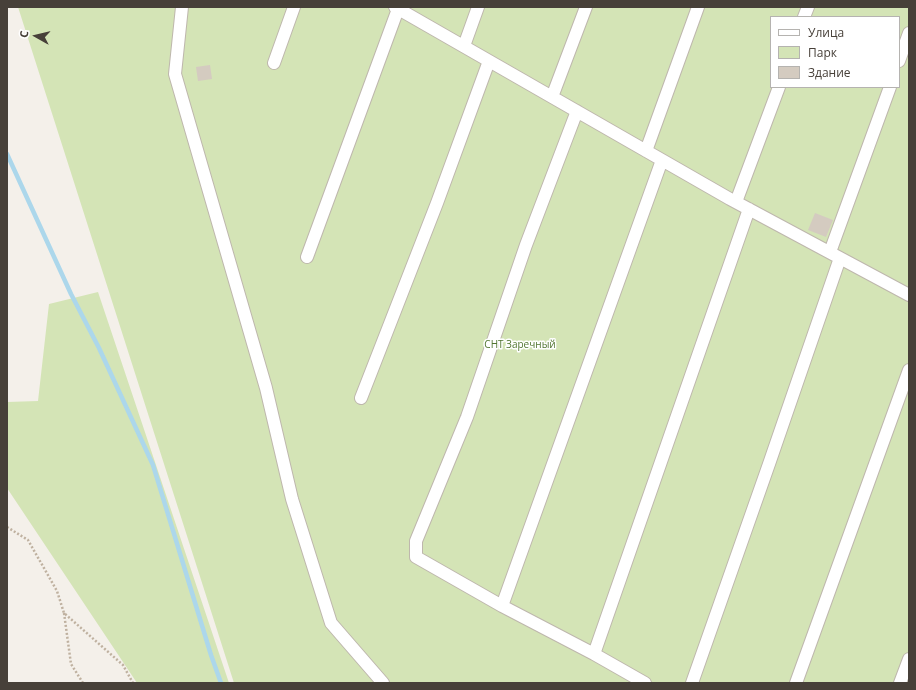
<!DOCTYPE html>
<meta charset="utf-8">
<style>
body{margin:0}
#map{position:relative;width:916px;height:690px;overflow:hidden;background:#f4f0ea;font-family:"Open Sans",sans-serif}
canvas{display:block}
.frame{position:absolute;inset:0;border:8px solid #474039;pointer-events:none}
.legend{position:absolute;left:770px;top:16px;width:130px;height:72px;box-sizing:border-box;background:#fff;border:1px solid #b5b3b0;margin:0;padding:5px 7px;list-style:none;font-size:12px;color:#474039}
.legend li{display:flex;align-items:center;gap:8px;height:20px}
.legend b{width:20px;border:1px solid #b5b3b0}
.north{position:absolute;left:16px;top:16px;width:40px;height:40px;-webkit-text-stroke:3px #fff;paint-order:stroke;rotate:278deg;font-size:11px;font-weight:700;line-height:16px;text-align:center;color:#474039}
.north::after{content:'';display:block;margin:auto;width:14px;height:18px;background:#474039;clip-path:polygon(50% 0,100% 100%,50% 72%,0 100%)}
</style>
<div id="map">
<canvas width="916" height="690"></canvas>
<div class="frame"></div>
<ul class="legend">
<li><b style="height:5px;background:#fff"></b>Улица</li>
<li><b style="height:11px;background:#d4e4b6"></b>Парк</li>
<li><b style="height:11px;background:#d4cbc0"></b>Здание</li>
</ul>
<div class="north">С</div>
</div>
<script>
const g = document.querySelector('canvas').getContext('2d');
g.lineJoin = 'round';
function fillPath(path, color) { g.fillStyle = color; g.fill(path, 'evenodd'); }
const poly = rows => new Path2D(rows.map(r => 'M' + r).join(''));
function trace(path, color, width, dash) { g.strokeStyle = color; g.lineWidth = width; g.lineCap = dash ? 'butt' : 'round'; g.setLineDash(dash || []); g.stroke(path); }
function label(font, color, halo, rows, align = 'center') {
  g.font = font + ' "Open Sans",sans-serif'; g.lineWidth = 3; g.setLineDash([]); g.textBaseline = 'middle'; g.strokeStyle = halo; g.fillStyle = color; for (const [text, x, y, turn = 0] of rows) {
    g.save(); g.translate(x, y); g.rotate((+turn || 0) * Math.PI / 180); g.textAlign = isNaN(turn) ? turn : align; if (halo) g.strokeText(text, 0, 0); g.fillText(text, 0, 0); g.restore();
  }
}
const green = poly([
 [18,7,909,7,909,683,234,683],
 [771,17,899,17,899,87,771,87],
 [98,292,229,683,137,683,7,488,7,402,38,401,49,304]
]);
const stream = poly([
 [7,154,71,294,99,348,153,465,211,655,221,683]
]);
const building = poly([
 [210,65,212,79,198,81,196,67],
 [815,213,833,220,826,237,808,230]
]);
const path = poly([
 [7,527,28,540,57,591,64,613,123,665,133,683],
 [64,613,71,664,83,683]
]);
const minor = poly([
 [182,7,175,74,266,388,292,499,331,623,383,683],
 [395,7,730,199,909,295],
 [804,17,808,7],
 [464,46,478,7],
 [899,61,909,33],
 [274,63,294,7],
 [552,97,586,7],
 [577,111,526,245,467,417,416,541,416,557,502,606,594,654,645,683],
 [646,151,698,7],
 [736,202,779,87],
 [830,252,890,87],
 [307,257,398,9],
 [361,398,437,203,489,61],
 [502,606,662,160],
 [594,654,749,209],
 [692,683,769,464,840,258],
 [796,683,909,370],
 [900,683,909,659]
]);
const parkNames = [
 ["СНТ Заречный",520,345]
];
fillPath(green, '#d4e4b6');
trace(stream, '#acd7eb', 4.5);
fillPath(building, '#d4cbc0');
trace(minor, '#beb7ad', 14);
trace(path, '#bfb1a0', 2.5, [2, 2]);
trace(minor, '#fff', 12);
label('10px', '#517530', '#fff', parkNames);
</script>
